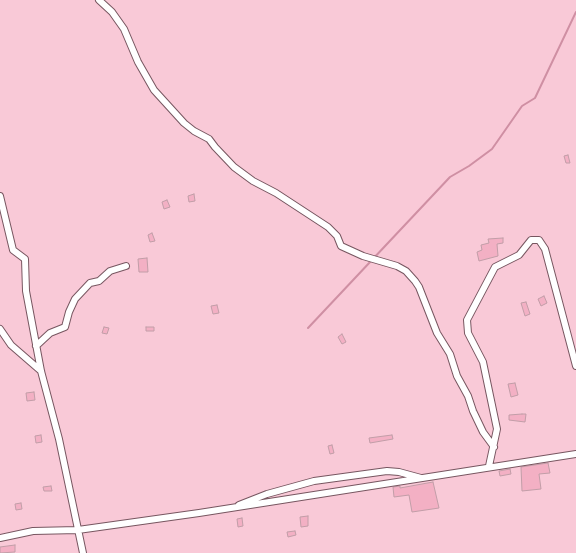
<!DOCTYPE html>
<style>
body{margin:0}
canvas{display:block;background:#fbe3e9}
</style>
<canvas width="576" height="553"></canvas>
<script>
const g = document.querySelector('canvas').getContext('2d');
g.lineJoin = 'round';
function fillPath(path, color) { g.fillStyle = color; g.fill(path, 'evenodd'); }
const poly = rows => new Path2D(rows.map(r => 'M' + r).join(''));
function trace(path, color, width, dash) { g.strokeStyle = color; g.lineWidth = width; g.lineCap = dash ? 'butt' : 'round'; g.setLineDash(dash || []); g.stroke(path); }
const green = poly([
 [0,0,576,0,576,553,0,553]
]);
const stream = poly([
 [308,328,450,177,469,166,492,149,522,106,535,98,576,12]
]);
const building = poly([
 [568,155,570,163,566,163,564,156,568,155],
 [194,194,195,201,189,202,188,196,194,194],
 [167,200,170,207,164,209,162,202,167,200],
 [152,233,155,241,150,242,148,235,152,233],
 [503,238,503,243,497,244,498,256,479,261,477,252,482,250,481,245,489,243,488,239,503,238],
 [147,258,148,272,139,272,138,259,147,258],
 [544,296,547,303,541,306,538,299,544,296],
 [526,302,530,314,525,316,521,303,526,302],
 [217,305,219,313,213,314,211,306,217,305],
 [104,327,109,328,107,334,102,333,104,327],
 [146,327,154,327,154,331,146,331,146,327],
 [342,334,346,342,342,344,338,337,342,334],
 [515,383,518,395,511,397,508,384,515,383],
 [34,392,35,400,27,401,26,393,34,392],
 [522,414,526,414,525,422,509,420,509,415,522,414],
 [41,435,42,442,36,443,35,436,41,435],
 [392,435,393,439,370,443,369,438,392,435],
 [332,445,334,453,330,454,328,446,332,445],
 [548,463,550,473,539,474,541,489,522,491,521,467,548,463],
 [510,469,511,474,500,476,499,471,510,469],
 [433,482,439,508,412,512,409,495,394,497,393,487,400,486,400,488,433,482],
 [51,486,52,491,44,491,43,487,51,486],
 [21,503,22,509,16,510,15,504,21,503],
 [308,516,308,526,301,527,300,517,308,516],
 [242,518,243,526,238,527,237,519,242,518],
 [295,531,296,535,288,537,287,532,295,531],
 [15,545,15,552,0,553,0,547,15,545]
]);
const minor = poly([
 [99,0,112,12,124,29,138,62,154,90,184,123,194,131,209,139,215,147,234,167,253,181,276,193,328,227,337,236,341,246,363,256,397,266,406,271,415,281,419,287,437,333,450,354,457,376,468,396,473,411,483,432,494,447],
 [0,196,13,250,25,259,26,291,41,371,59,439,83,553],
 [0,329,11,345,41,371],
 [36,346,50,333,65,327,69,312,75,299,90,283,99,281,110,271,126,266],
 [489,466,497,429,483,362,468,333,467,320,495,267,519,255,531,240,539,240,545,249,576,366],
 [239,505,267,494,314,481,387,471,399,472,421,478],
 [0,538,33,531,78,530,199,513,576,454]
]);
fillPath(green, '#f9c9d7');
trace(stream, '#cf8fa3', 2);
fillPath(building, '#f3b0c4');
trace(building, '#c29ea8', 1);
trace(minor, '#775660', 8);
trace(minor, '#fff', 6);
</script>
